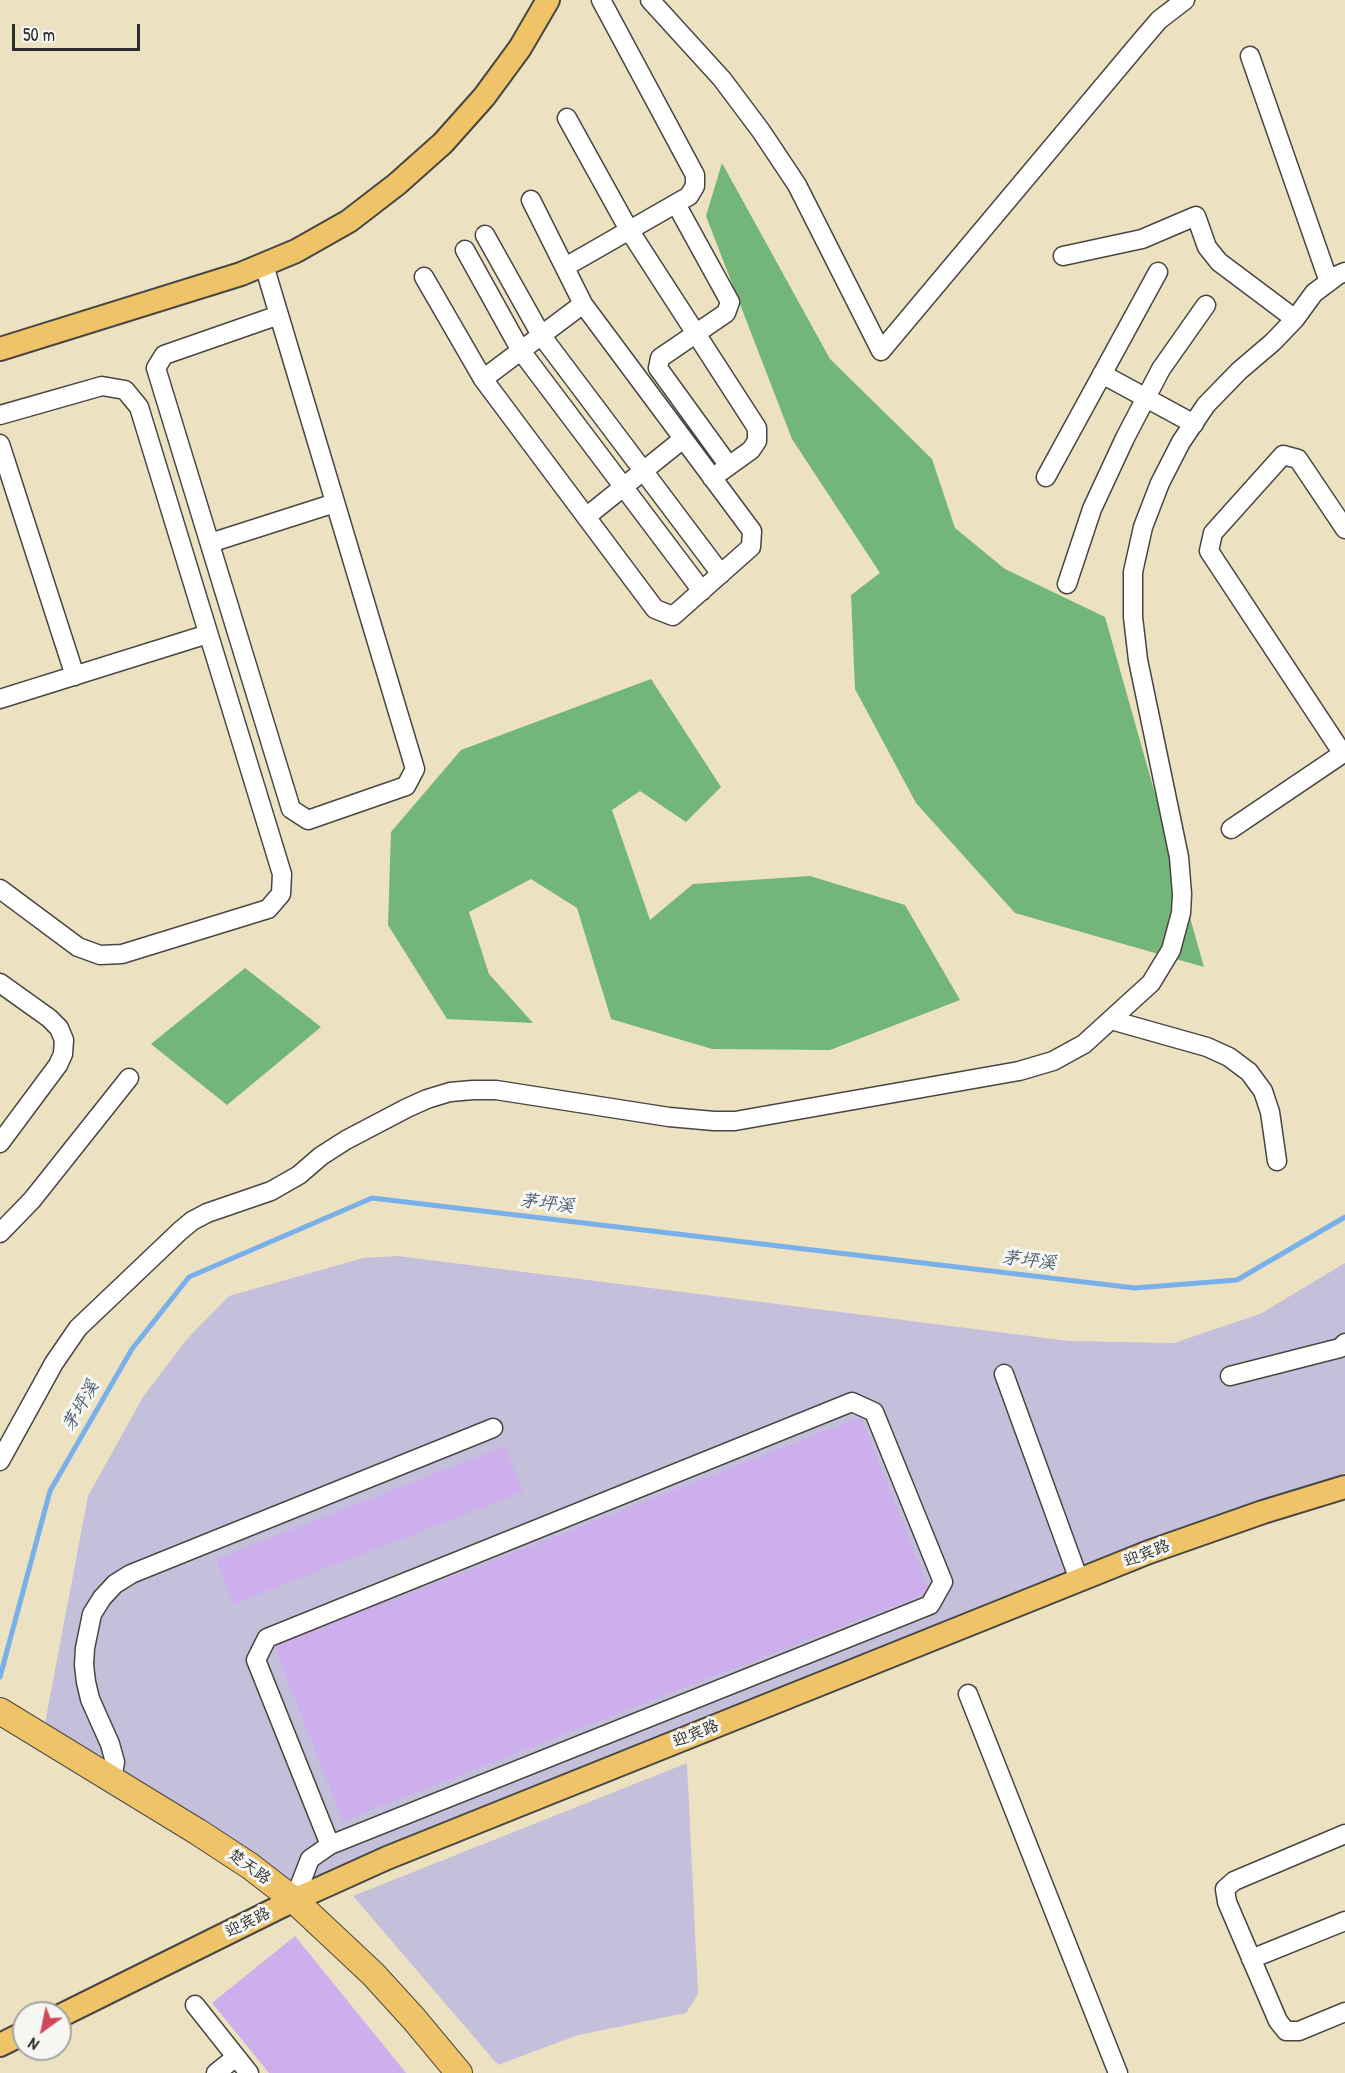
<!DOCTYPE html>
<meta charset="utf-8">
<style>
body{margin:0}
#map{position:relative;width:1345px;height:2073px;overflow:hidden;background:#ece1c1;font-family:"Patrick Hand",sans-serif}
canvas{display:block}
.north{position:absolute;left:12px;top:2001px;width:60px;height:60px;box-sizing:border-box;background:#f6f6f2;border:2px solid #a5a5a2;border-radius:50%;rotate:213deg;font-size:16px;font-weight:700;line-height:24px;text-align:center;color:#2b2b2b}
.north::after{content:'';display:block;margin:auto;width:21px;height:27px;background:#d1495b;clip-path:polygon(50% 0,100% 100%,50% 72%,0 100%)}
.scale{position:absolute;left:12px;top:24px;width:128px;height:27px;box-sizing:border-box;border:3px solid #2b2b2b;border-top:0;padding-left:8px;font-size:18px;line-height:21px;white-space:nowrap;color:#2b2b2b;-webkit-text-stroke:4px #f6f6f2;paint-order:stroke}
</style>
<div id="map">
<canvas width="1345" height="2073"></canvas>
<div class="north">N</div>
<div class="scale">50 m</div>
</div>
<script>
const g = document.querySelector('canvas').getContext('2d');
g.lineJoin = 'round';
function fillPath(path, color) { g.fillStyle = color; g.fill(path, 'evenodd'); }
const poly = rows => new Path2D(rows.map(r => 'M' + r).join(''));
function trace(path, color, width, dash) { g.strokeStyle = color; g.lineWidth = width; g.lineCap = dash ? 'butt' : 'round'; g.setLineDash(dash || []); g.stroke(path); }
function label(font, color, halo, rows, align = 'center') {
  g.font = font + ' "Patrick Hand","LXGW WenKai TC",sans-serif'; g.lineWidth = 6; g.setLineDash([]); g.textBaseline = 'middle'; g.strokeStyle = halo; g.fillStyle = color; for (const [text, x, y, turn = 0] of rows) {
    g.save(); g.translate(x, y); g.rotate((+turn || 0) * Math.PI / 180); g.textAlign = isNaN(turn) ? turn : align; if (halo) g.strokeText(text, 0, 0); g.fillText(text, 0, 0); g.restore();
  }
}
const industrial = poly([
 [398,1256,1069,1341,1174,1343,1260,1314,1345,1263,1345,1473,294,1887,45,1723,88,1496,143,1397,186,1340,229,1296,363,1258],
 [687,1763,698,1994,686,2013,578,2035,498,2065,353,1896]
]);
const forest = poly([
 [722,163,830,359,932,459,955,528,1005,569,1105,617,1204,967,1015,913,916,803,855,689,851,595,880,573,792,439,706,216],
 [651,679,721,787,686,822,640,791,612,810,650,920,693,884,810,876,905,905,960,1000,830,1050,712,1049,611,1019,577,908,531,879,469,912,489,974,533,1023,447,1019,388,925,391,832,461,750],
 [245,968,321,1027,227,1105,151,1044]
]);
const stream = poly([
 [0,1677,50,1491,132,1349,189,1277,372,1198,1135,1288,1237,1280,1345,1217]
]);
const building = poly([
 [861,1417,930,1592,343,1821,274,1646],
 [505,1446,523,1492,234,1604,216,1559],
 [295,1936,406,2073,269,2073,212,2003]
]);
const minor = poly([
 [650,0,722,79,761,131,797,185,881,351,1141,41,1159,20,1185,0],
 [1250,56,1329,282],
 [567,118,629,230,757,428,757,441,751,450,712,478],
 [676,204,730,302,726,313,660,358,658,368,729,466],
 [485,235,541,335,721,574],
 [465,250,521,351,702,591],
 [1063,256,1142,239,1196,216,1207,247,1219,262,1295,319],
 [264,265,415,769,406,786,308,820,291,809,156,368,164,355,279,315],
 [565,267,689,196,695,186,695,175,601,0],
 [424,277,483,379,655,609,673,616,751,547,752,531,583,304,531,200],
 [1102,374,1194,424],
 [483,379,583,304],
 [0,415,102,386,125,390,139,407,282,874,281,894,268,909,122,954,100,955,78,947,0,889],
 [0,444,75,676],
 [1046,477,1158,272],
 [586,517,683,439],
 [210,543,335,503],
 [1067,584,1092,509,1125,438,1161,369,1206,305],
 [0,699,208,634],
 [1343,754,1209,551,1213,533,1283,455,1298,459,1345,529],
 [1231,829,1345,752],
 [0,983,49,1018,59,1028,64,1040,63,1054,58,1065,0,1143],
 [1111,1020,1207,1047,1229,1057,1249,1072,1263,1091,1270,1112,1277,1161],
 [0,1233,32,1200,129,1078],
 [1004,1374,1079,1580],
 [1230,1376,1340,1348,1345,1343],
 [0,1461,54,1363,78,1328,180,1231,192,1221,207,1213,271,1191,299,1175,321,1156,346,1140,407,1108,427,1099,450,1092,473,1090,496,1090,669,1117,714,1121,735,1121,1019,1071,1053,1061,1084,1044,1151,983,1171,950,1181,913,1182,894,1179,857,1138,660,1133,617,1133,572,1143,527,1160,483,1181,442,1206,405,1239,371,1273,342,1295,319,1314,293,1338,275,1345,272],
 [968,1694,1118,2073],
 [112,1779,115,1762,110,1744,90,1699,86,1682,84,1665,85,1648,92,1614,102,1598,115,1584,131,1574,493,1428],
 [1345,1834,1234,1881,1225,1889,1227,1902,1278,2021,1286,2031,1299,2031,1345,2012],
 [294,1900,310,1859,330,1845,930,1605,943,1582,874,1412,852,1402,267,1638,256,1660,330,1845],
 [1251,1959,1345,1921],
 [195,2005,249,2073],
 [216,2073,236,2057]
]);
const major = poly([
 [0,349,241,274,296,251,349,221,397,184,443,143,484,97,520,48,548,0],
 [60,2016,294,1900,387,1858,1149,1552,1263,1512,1345,1487],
 [0,2045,24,2033]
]);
const highway = poly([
 [0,1711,198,1832,250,1866,294,1900,373,1974,414,2019,459,2073]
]);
const streetNames = [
 ["迎宾路",1147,1554,-21],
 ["迎宾路",696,1734,-22],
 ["楚天路",249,1867,36],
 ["迎宾路",248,1923,-26]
];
const waterNames = [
 ["茅坪溪",547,1204,7],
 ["茅坪溪",1029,1261,7],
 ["茅坪溪",81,1406,-60]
];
fillPath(industrial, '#c4c0db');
fillPath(forest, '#72b67a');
trace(stream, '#7ab0e9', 5);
fillPath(building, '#cdafed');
trace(minor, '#484642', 21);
trace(major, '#484642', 26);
trace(highway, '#484642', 28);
trace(minor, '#fff', 18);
trace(major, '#efc469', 22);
trace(highway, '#efc469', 26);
label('16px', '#2b2b2b', '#f6f6f2', streetNames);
label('italic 18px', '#475a6e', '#f6f6f2', waterNames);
</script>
